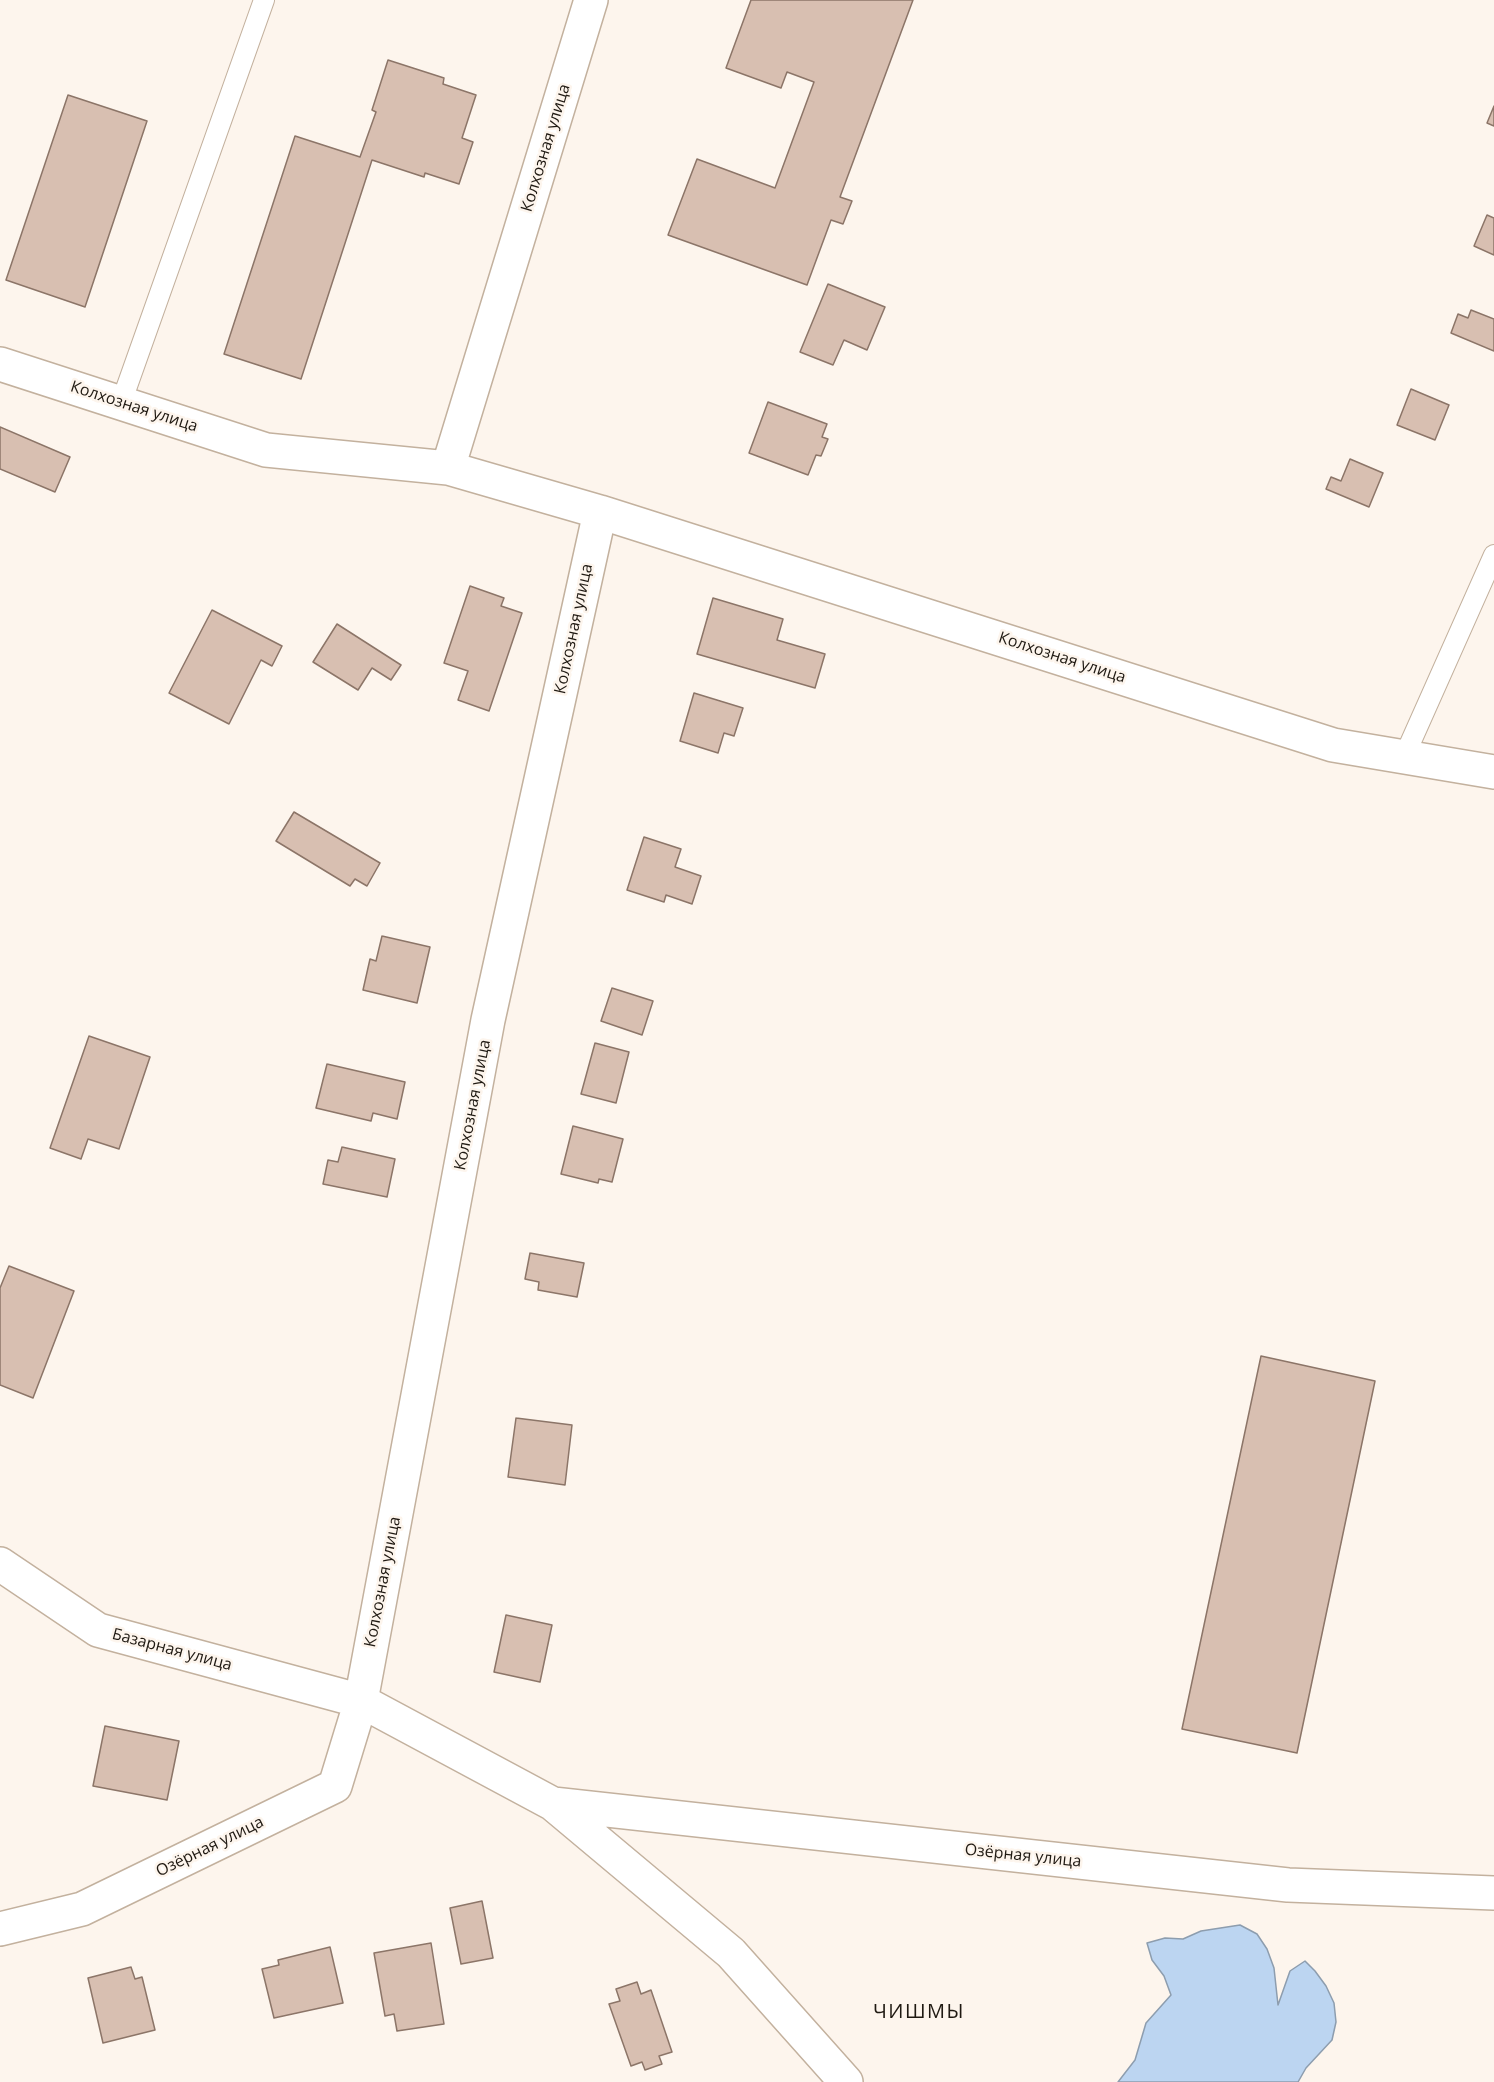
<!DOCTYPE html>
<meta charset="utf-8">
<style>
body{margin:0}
canvas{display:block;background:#fdf5ed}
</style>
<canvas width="1494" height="2082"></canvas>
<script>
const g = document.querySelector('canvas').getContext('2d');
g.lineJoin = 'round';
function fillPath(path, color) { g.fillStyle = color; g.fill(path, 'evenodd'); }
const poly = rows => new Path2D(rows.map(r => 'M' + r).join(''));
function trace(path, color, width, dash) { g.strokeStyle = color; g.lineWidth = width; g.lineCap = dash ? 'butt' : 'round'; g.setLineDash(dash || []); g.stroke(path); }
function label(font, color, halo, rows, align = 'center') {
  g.font = font + ' "Open Sans",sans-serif'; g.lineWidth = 5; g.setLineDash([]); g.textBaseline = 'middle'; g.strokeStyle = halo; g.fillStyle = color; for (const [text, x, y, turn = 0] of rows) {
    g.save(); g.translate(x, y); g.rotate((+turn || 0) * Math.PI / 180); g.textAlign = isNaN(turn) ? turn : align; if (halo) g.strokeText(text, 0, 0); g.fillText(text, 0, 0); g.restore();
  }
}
const water = poly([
 [1240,1925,1257,1934,1267,1949,1274,1968,1278,2005,1290,1971,1305,1961,1315,1971,1326,1986,1334,2003,1336,2022,1332,2040,1306,2068,1298,2082,1118,2082,1135,2060,1146,2023,1171,1995,1164,1976,1152,1960,1147,1943,1165,1938,1183,1939,1201,1931,1240,1925]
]);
const building = poly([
 [751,0,913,0,840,197,852,201,843,224,831,220,807,285,668,235,697,159,775,188,814,82,787,72,781,88,726,68,751,0],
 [388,60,444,78,443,84,476,95,462,138,473,142,459,184,425,173,424,177,372,160,301,379,224,354,295,136,360,157,376,112,372,110,388,60],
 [68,95,147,121,85,307,6,280,68,95],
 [1494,106,1494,126,1487,123,1494,106],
 [1487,215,1494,218,1494,255,1474,246,1487,215],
 [828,284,885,307,867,350,844,340,833,365,800,352,828,284],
 [1471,310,1494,319,1494,351,1451,333,1458,314,1468,318,1471,310],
 [1411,389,1449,405,1435,440,1397,425,1411,389],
 [768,402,827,424,822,437,828,439,821,456,816,455,808,475,749,453,768,402],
 [0,427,70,457,55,492,0,469,0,427],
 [1350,459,1383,473,1369,507,1326,489,1331,477,1341,481,1350,459],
 [470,586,504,598,501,606,522,613,489,711,458,700,468,671,444,663,470,586],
 [713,598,783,619,777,640,825,654,815,688,697,654,713,598],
 [212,610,282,646,272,666,261,660,229,724,169,693,212,610],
 [337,624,401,665,391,680,372,668,358,690,313,662,337,624],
 [694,693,743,708,734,736,724,733,718,753,680,741,694,693],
 [294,812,380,863,367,886,355,879,350,886,276,841,294,812],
 [644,837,681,849,675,867,701,876,692,904,666,895,664,902,627,890,644,837],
 [382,936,430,947,417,1003,363,990,370,959,376,961,382,936],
 [612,988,653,1001,642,1035,601,1021,612,988],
 [89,1036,150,1057,119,1149,88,1139,81,1159,50,1148,89,1036],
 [595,1043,629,1052,616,1103,581,1094,595,1043],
 [327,1064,405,1082,397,1119,373,1113,371,1121,316,1108,327,1064],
 [573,1126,623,1139,612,1182,599,1179,598,1183,561,1174,573,1126],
 [342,1147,395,1159,387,1197,323,1184,328,1160,338,1162,342,1147],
 [530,1253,584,1263,577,1297,538,1290,539,1282,525,1279,530,1253],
 [9,1266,74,1291,33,1398,0,1385,0,1288,9,1266],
 [1261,1356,1375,1381,1297,1753,1182,1729,1261,1356],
 [516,1418,572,1425,565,1485,508,1477,516,1418],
 [506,1615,552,1625,540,1682,494,1672,506,1615],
 [105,1726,179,1741,167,1800,93,1786,105,1726],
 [482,1901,493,1958,461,1964,450,1908,482,1901],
 [431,1943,444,2024,397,2031,394,2014,385,2016,374,1953,431,1943],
 [330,1947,343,2003,274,2018,262,1969,279,1965,278,1960,330,1947],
 [131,1967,135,1979,142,1977,155,2030,103,2043,88,1978,131,1967],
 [637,1982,641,1994,651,1990,672,2052,659,2056,662,2064,645,2070,642,2062,631,2066,609,2004,620,2001,616,1989,637,1982]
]);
const service = poly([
 [121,403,264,0],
 [1404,757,1494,555]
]);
const minor = poly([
 [0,364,266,450,448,468,600,512,1333,745,1494,772],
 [448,468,591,0],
 [0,1564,98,1630,361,1701,553,1804,731,1953,846,2082],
 [553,1804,1288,1885,1494,1893],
 [0,1929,82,1909,335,1786,361,1701,488,1020,600,512]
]);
const streetNames = [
 ["Колхозная улица",546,148,-73],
 ["Колхозная улица",134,407,18],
 ["Колхозная улица",574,629,-78],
 ["Колхозная улица",1062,658,18],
 ["Колхозная улица",473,1105,-79],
 ["Колхозная улица",383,1582,-79],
 ["Базарная улица",172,1650,15],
 ["Озёрная улица",210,1847,-26],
 ["Озёрная улица",1023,1856,6]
];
const quarterNames = [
 ["ЧИШМЫ",919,2012]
];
fillPath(water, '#bcd5f1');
trace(water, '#8d9dae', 1.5);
fillPath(building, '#d8bfb1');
trace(building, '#8c7568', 1.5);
trace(service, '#c3b19e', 22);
trace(minor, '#c3b19e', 36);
trace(service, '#fff', 20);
trace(minor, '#fff', 33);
label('16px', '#1f1912', '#fdf5ed', streetNames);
g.letterSpacing = '1.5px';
label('20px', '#1f1912', '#fdf5ed', quarterNames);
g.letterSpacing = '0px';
</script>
